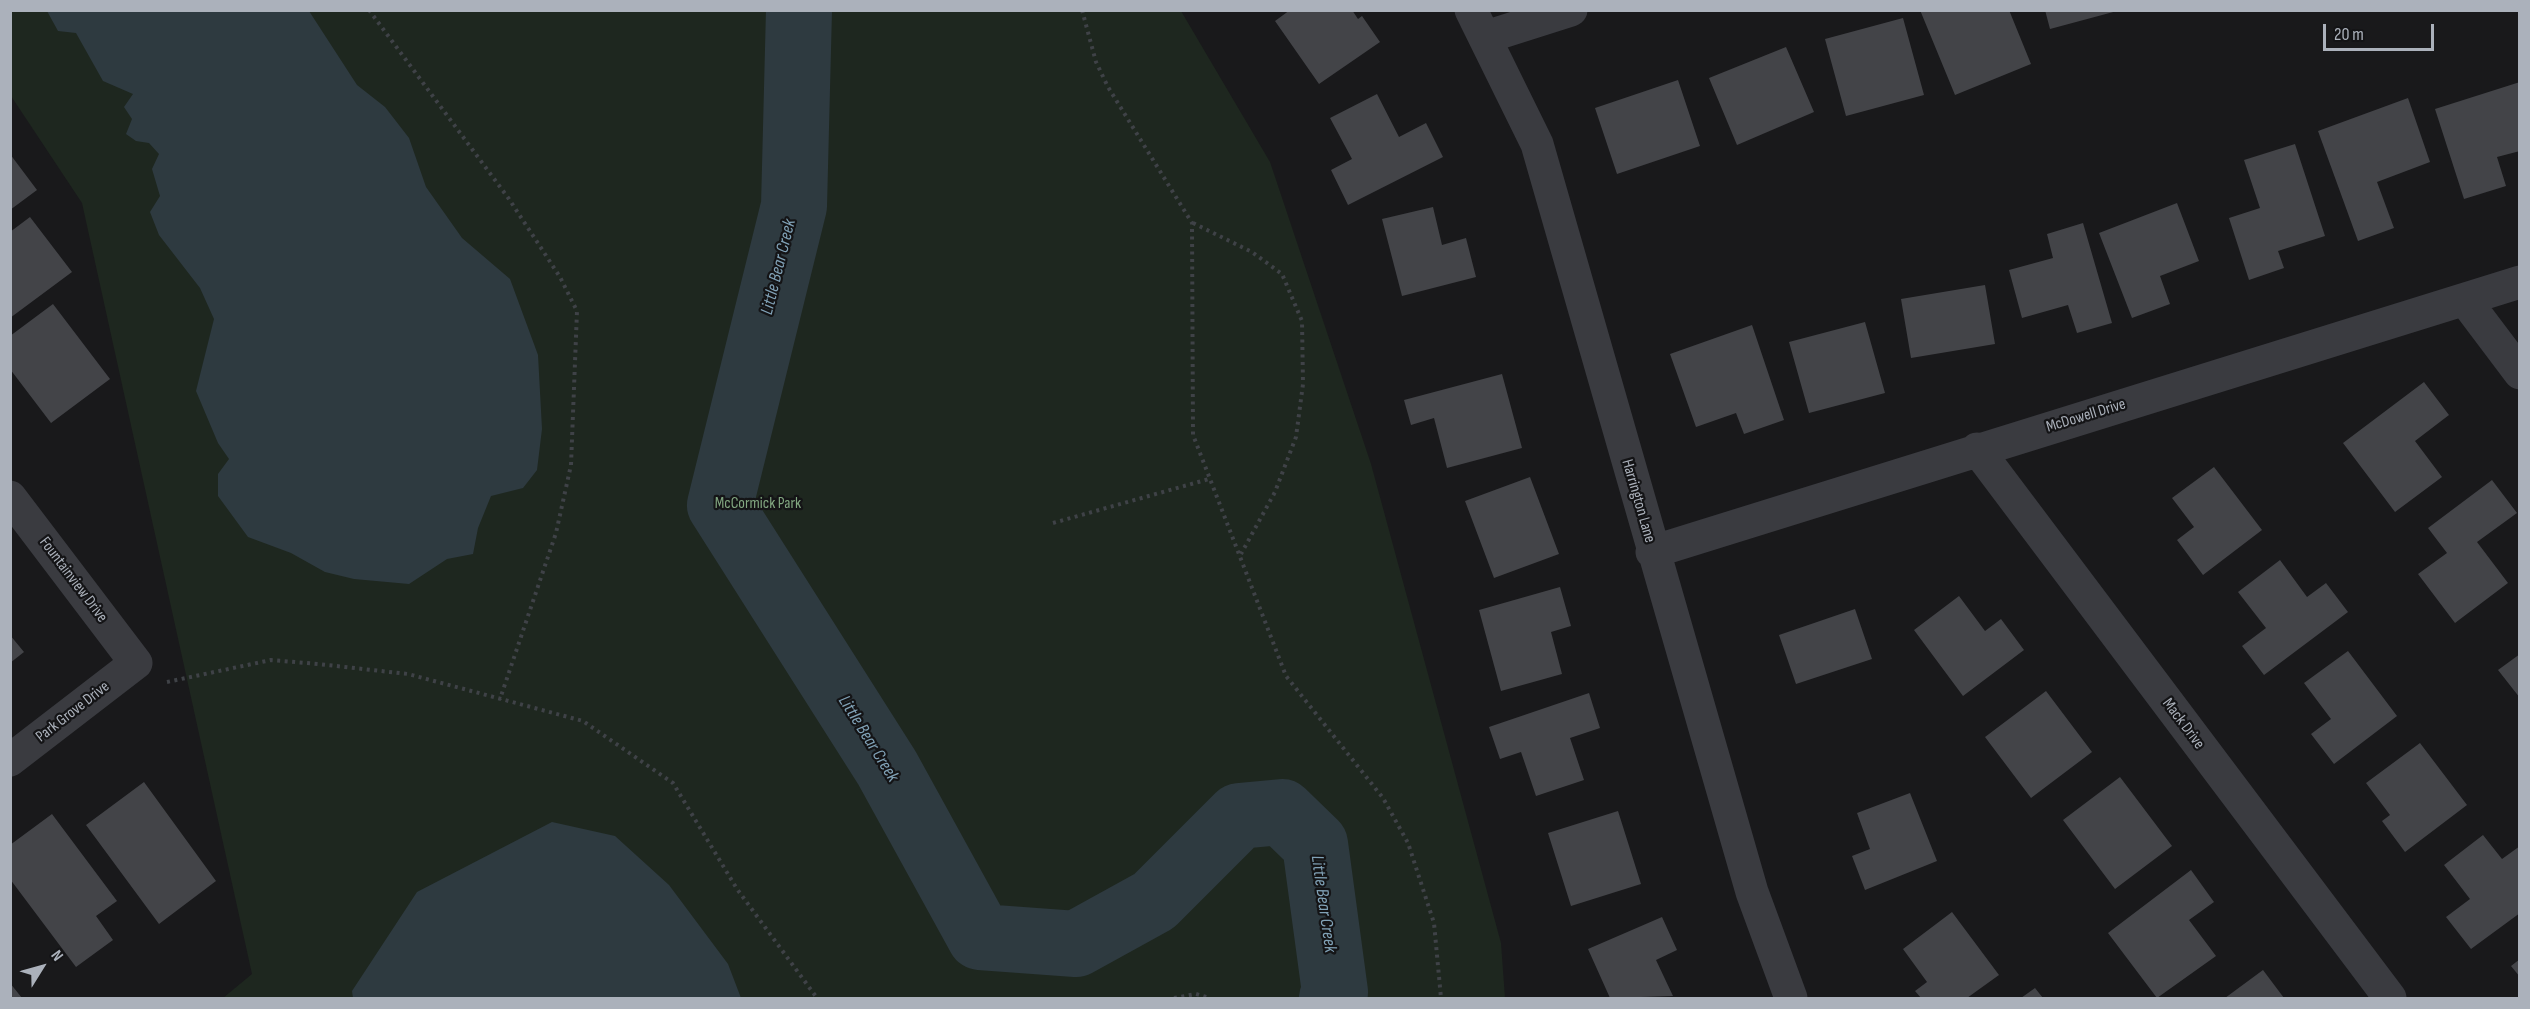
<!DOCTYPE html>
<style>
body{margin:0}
#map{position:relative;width:2530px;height:1009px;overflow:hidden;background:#19191b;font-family:"Sofia Sans Condensed",sans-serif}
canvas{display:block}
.frame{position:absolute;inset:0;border:12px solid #abb1bb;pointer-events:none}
.north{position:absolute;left:12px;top:937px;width:60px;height:60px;-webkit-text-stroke:4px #141416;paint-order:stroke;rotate:53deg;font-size:16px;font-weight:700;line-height:24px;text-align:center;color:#abb1bb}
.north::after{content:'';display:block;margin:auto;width:21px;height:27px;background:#abb1bb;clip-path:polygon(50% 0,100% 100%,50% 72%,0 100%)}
.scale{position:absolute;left:2323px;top:24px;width:111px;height:27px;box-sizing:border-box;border:3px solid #abb1bb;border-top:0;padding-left:8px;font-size:18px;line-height:21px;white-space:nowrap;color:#abb1bb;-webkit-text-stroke:4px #141416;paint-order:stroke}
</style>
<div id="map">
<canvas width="2530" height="1009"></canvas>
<div class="frame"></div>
<div class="north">N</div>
<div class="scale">20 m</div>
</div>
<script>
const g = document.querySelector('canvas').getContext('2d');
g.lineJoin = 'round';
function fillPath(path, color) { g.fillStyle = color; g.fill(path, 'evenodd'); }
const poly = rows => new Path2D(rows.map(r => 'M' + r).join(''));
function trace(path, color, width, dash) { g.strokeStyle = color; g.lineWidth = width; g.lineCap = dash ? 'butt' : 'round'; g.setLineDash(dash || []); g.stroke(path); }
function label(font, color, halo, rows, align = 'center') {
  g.font = font + ' "Sofia Sans Condensed",sans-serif'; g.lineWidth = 4.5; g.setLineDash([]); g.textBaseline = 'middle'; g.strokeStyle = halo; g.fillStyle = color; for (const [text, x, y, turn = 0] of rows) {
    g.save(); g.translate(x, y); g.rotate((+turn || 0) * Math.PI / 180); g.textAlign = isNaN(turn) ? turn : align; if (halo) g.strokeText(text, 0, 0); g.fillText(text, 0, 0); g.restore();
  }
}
const green = poly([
 [10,11,1181,11,1270,162,1371,464,1501,943,1505,998,223,998,252,974,82,203,11,96]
]);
const water = poly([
 [47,11,309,11,357,85,385,107,409,138,426,187,462,238,510,279,538,355,542,429,537,470,523,488,491,496,478,528,473,554,447,559,409,584,354,579,325,572,291,553,248,537,218,496,218,474,229,459,218,443,196,391,214,319,200,288,159,235,150,212,160,196,152,169,159,154,149,143,136,141,126,134,132,119,124,107,133,94,103,81,76,33,58,31],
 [552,822,615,836,669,885,728,964,741,998,353,998,352,991,417,892]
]);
const river = poly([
 [799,10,794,206,720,505,887,768,980,937,1076,944,1154,901,1239,816,1282,812,1315,844,1335,992,1332,998]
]);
const building = poly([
 [1290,10,1352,10,1358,19,1362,16,1380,42,1319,84,1275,21],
 [1920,10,2009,10,2031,64,1955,95],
 [2045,10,2117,10,2117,11,2050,29],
 [1903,18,1924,95,1846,116,1825,39],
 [1786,47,1814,112,1737,145,1709,78],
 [1678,80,1700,146,1617,174,1595,108],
 [2520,82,2520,151,2497,157,2506,186,2464,199,2435,109],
 [1377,94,1399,137,1426,123,1443,157,1348,205,1331,170,1352,159,1330,118],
 [2408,98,2430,162,2377,182,2394,228,2358,241,2318,131],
 [2295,144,2325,236,2278,251,2284,268,2249,280,2229,218,2260,208,2244,160],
 [10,154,37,190,10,210],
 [2177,203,2199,261,2160,276,2170,304,2132,318,2099,233],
 [1433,207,1442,245,1466,238,1476,277,1402,296,1382,219],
 [30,217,72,272,10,318,10,232],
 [2083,223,2112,323,2077,333,2068,305,2022,318,2009,270,2053,258,2047,234],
 [1985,285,1995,344,1911,358,1901,299],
 [53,304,110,379,51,423,10,369,10,336],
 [1865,322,1885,393,1809,413,1789,342],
 [1752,325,1784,420,1744,434,1736,413,1696,427,1670,354],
 [1502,374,1522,448,1447,468,1434,418,1411,425,1404,400],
 [2424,382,2449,415,2415,441,2442,477,2395,512,2343,443],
 [2214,467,2262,530,2203,575,2177,540,2194,527,2172,498],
 [1530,477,1559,554,1494,578,1465,501],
 [2492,480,2517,513,2477,542,2508,583,2455,623,2418,574,2447,553,2428,528],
 [2280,560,2307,597,2326,583,2348,612,2264,675,2242,646,2266,628,2238,592],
 [1560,587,1571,626,1551,632,1562,674,1501,691,1479,610],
 [1959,596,1985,631,2001,619,2024,650,1963,696,1914,630],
 [1855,609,1872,659,1796,684,1779,635],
 [10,635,24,652,10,663],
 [2348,651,2397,716,2334,764,2311,734,2331,719,2304,683],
 [2520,654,2520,698,2498,670],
 [2046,691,2092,752,2031,798,1985,737],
 [1589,693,1600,728,1570,738,1584,780,1536,796,1521,752,1500,759,1489,727],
 [2420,743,2467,805,2405,852,2382,821,2390,815,2366,783],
 [2120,777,2172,846,2115,889,2063,820],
 [144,782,216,881,159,924,86,825],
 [1910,793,1937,861,1865,890,1852,856,1870,849,1857,813],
 [1618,811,1641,884,1571,906,1548,833],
 [52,814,117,901,96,916,113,940,76,967,10,879,10,845],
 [2483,835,2502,859,2520,846,2520,913,2471,949,2446,917,2470,899,2444,865],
 [2191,870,2214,902,2189,920,2216,956,2157,998,2108,933],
 [1952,912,1999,975,1967,998,1921,998,1915,991,1927,982,1903,949],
 [1662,917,1677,950,1656,960,1673,996,1610,998,1588,949],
 [2520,959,2520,977,2511,966],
 [2263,970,2284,998,2225,998],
 [10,983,22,998,10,998],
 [2035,988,2043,998,2021,998]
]);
const path = poly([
 [369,10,509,199,560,277,577,311,571,465,556,533,500,699],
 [1082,10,1096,62,1108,87,1192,223,1193,435,1286,676,1383,798,1408,843,1434,923,1441,998],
 [1193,223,1252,252,1282,274,1302,321,1303,384,1296,437,1275,492,1241,554],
 [1053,523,1209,479],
 [167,682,271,660,318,664,408,674,583,721,673,783,737,889,817,998],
 [1174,998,1196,994,1210,998]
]);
const street = poly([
 [1471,10,1537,144,1752,892,1791,998],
 [1486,37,1571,10],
 [2465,300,2520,373],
 [1977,449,2390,998],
 [10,497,136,663,10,760],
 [1652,552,2520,282]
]);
const streetNames = [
 ["McDowell Drive",2086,416,-17],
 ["Harrington Lane",1638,501,74],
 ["Fountainview Drive",73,580,53],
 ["Park Grove Drive",73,712,-38],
 ["Mack Drive",2183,724,53]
];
const parkNames = [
 ["McCormick Park",758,504]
];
const waterNames = [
 ["Little Bear Creek",779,267,-76],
 ["Little Bear Creek",868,739,58],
 ["Little Bear Creek",1323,904,82]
];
fillPath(green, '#1e271f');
fillPath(water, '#2e3a40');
trace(river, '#2e3a40', 66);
fillPath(building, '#434448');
trace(path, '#3f4247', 4, [3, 4.5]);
trace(street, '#3a3b40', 33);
label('16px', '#abb1bb', '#141416', streetNames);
label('16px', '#82a781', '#141416', parkNames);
label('italic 18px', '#81a2b7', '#141416', waterNames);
</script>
